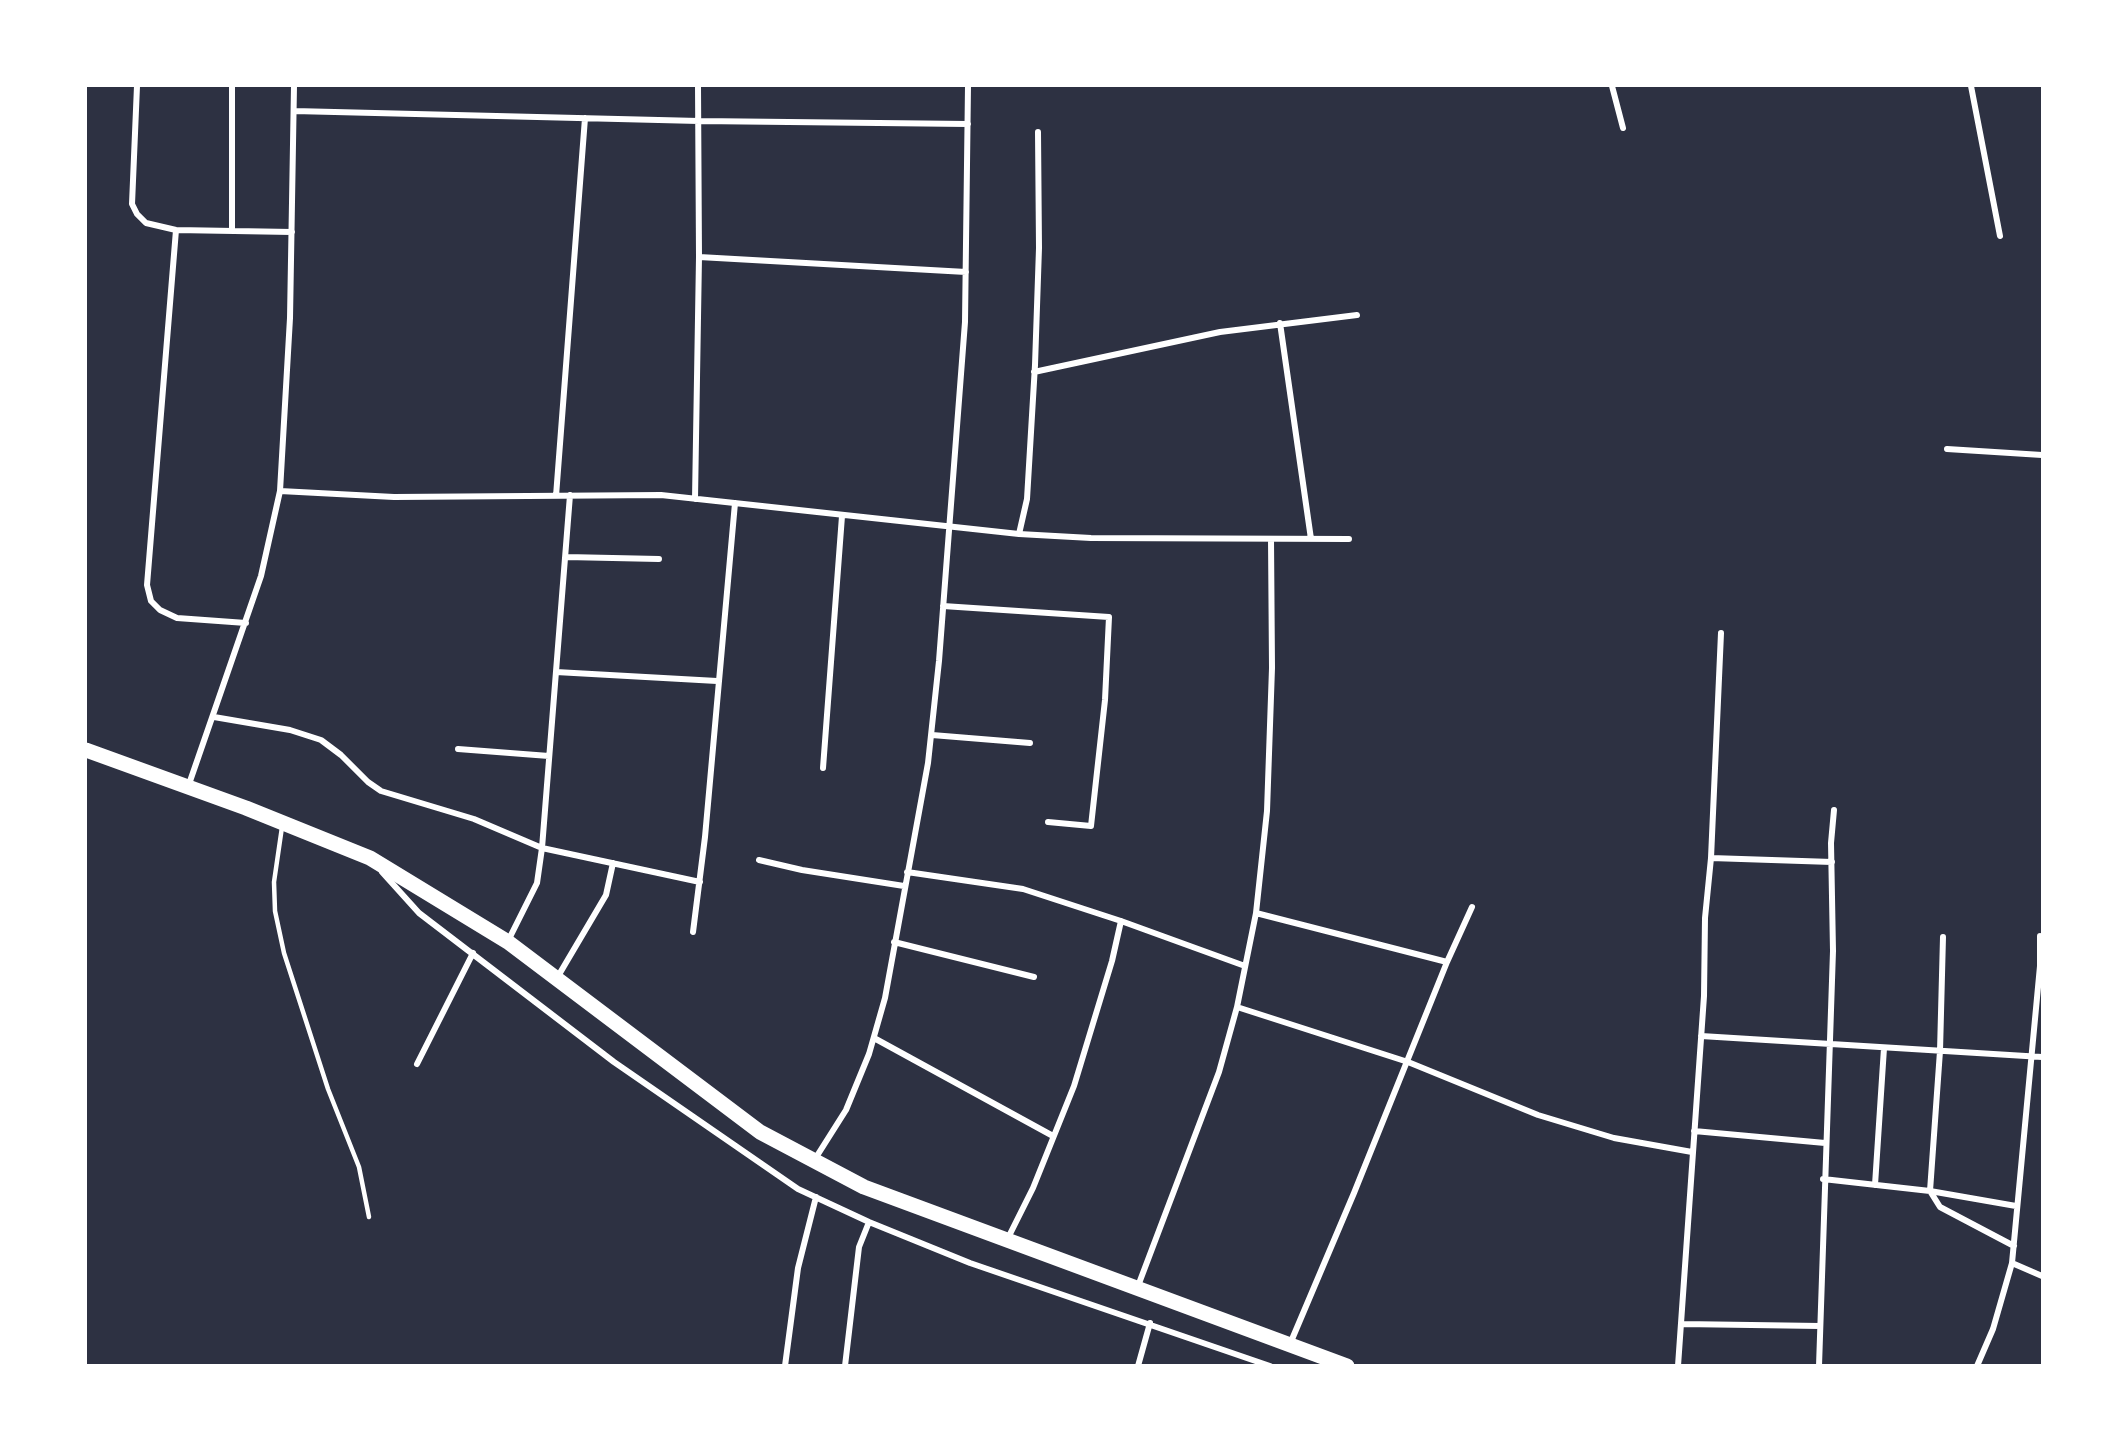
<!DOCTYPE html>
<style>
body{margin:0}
#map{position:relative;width:2128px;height:1451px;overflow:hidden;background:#2d3142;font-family:"Noto Serif",serif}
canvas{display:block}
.frame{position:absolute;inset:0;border:87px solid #fff;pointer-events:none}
</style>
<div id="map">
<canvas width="2128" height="1451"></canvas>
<div class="frame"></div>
</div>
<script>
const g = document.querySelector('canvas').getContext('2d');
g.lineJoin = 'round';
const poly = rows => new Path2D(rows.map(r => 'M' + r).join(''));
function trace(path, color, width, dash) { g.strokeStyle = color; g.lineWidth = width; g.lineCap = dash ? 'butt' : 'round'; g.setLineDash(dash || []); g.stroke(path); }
const service = poly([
 [282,827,274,882,275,911,284,953,328,1089,359,1167,369,1217]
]);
const minor = poly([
 [137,86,132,204,137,214,146,223,176,230,292,232],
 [1612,86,1623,128],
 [1971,86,2000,236],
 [294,111,699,121,968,124],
 [176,230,147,585,151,601,160,610,177,618,246,623],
 [232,231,232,86],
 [699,257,966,272],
 [1280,323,1311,539],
 [1034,372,1220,332,1357,315],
 [1947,449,2042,455],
 [280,491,394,497,661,495,1019,534,1091,538,1349,539],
 [556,496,585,118],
 [695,499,699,257,698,86],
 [1019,534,1027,499,1035,365,1039,248,1038,132],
 [566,557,659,559],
 [943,606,1109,617,1105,700,1091,826,1048,822],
 [1721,633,1711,858,1832,862],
 [556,672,717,681],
 [214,717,290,730,321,740,341,755,368,782,381,791,474,819,542,848,700,882],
 [932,735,1030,743],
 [458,749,549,756],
 [823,768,842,516],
 [188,787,261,576,280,491,290,318,294,86],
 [759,860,802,870,904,886],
 [382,872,419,913,614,1062,798,1189,869,1222,970,1263,1270,1366],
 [907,872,1023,889,1121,921,1245,966],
 [1256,913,1447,962],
 [693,932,705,837,735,503],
 [1943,937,1940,1051,1930,1191,1940,1207,2014,1246],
 [508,941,537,883,542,848,570,495],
 [894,942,1034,977],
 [557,978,606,895,613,863],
 [1237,1007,1408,1062,1538,1115,1614,1138,1692,1152],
 [1701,1036,2042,1057],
 [874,1038,1053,1136],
 [417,1064,473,953],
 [1694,1131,1825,1143],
 [815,1159,846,1110,869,1054,885,998,928,763,939,661,965,322,968,86],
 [1823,1179,1930,1191,2016,1206],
 [1875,1185,1884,1048],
 [1008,1238,1033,1188,1074,1086,1112,961,1121,921],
 [2012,1263,2042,1276],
 [1138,1286,1219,1072,1237,1007,1256,913,1267,811,1272,668,1271,539],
 [1682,1324,1820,1326],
 [1290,1344,1354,1193,1447,962,1472,907],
 [785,1366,798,1268,816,1197],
 [845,1366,859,1247,869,1222],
 [1138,1366,1150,1323],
 [1678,1366,1704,996,1705,918,1711,858],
 [1819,1366,1833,951,1831,843,1834,810],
 [1977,1366,1993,1329,2012,1263,2040,966,2040,936]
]);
const trunk = poly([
 [86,750,246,808,370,858,508,942,760,1132,864,1187,1347,1366]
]);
trace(service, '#fff', 4.5);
trace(minor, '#fff', 6);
trace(trunk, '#fff', 15);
</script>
